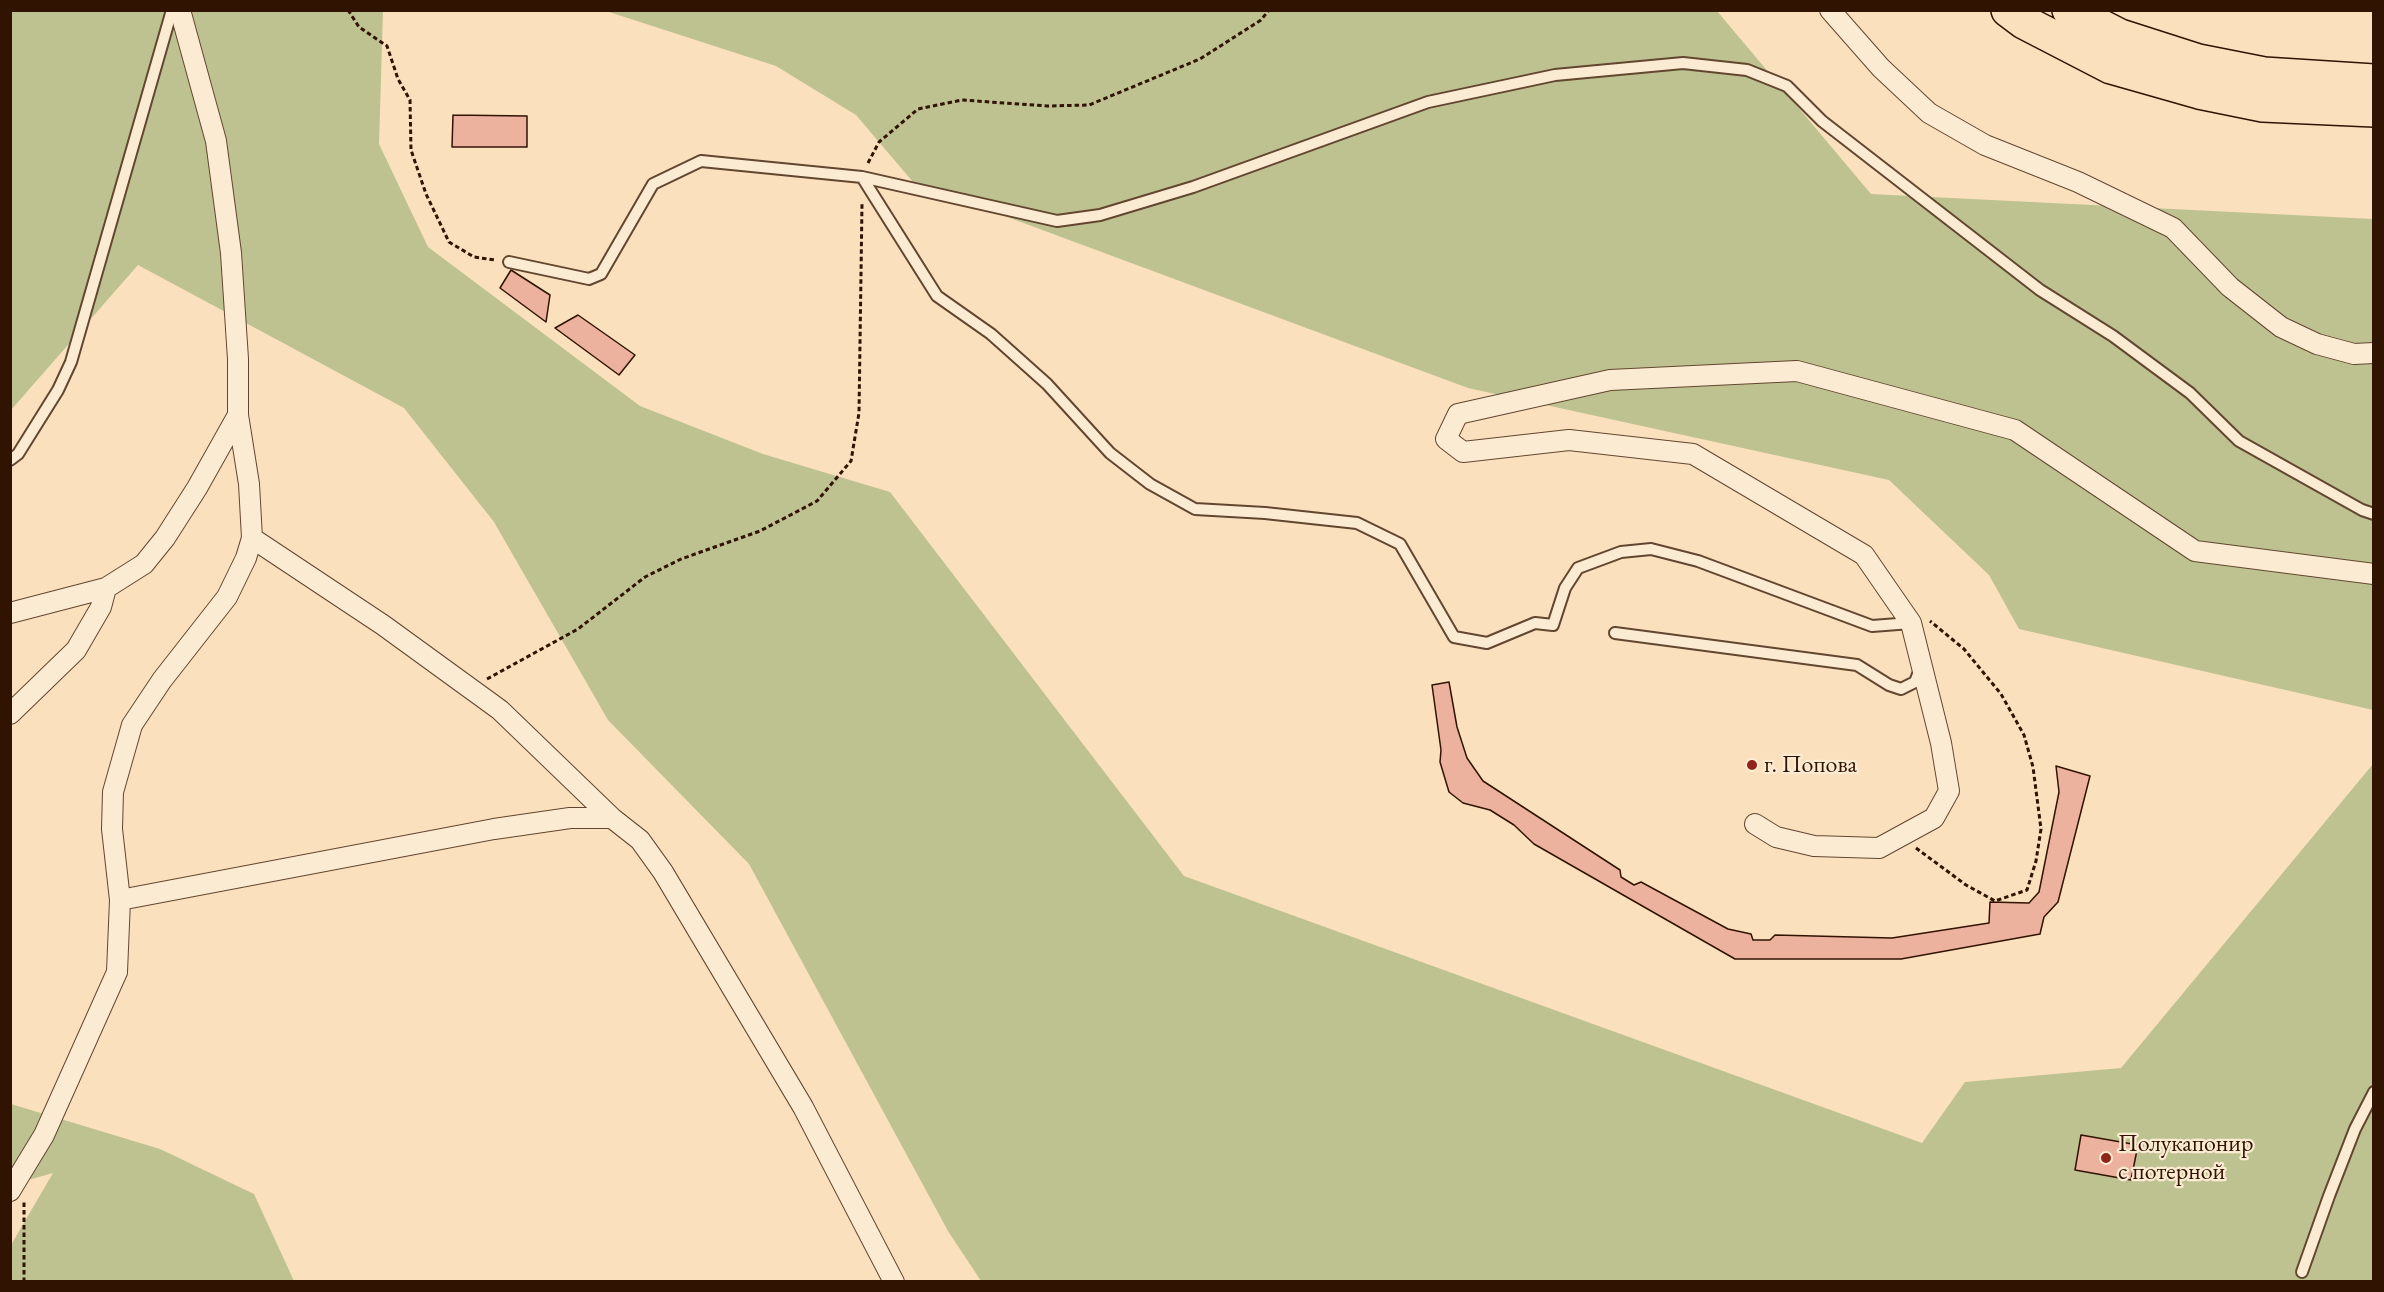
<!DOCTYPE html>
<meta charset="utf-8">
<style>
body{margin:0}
#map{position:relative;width:2384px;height:1292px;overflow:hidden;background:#fae0bc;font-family:"EB Garamond",serif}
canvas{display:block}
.frame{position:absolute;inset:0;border:12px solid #311302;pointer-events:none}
</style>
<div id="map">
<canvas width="2384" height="1292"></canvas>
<div class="frame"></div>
</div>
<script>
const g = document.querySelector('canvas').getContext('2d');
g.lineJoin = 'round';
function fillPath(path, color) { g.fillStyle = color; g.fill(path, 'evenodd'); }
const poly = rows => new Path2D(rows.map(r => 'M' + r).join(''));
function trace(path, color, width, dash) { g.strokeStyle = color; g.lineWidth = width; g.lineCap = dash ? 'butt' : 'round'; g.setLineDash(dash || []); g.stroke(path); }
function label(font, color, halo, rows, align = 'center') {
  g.font = font + ' "EB Garamond",serif'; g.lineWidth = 4.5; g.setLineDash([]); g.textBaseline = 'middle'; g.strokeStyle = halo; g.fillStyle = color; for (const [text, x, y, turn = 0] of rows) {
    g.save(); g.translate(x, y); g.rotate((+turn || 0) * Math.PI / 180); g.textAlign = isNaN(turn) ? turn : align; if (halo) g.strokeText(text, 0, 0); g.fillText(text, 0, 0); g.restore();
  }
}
const green = poly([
 [11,11,383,11,379,144,428,247,640,406,763,454,890,492,1184,876,1922,1143,1965,1082,2121,1068,2373,764,2373,1281,981,1281,948,1231,749,864,608,720,494,522,404,408,138,265,11,410],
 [558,11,1717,11,1871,194,2373,219,2373,710,2019,629,1989,575,1889,480,1468,388,913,182,856,115,776,66,606,11],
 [11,1104,160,1149,254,1194,294,1281,11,1281,11,1245,53,1173,11,1185]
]);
const building = poly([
 [453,115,527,116,527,147,452,147,453,115],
 [511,270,550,295,546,322,500,288,511,270],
 [578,315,635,355,619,375,555,328,578,315],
 [1449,682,1457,727,1467,758,1483,781,1620,870,1621,877,1634,885,1641,882,1728,929,1751,934,1753,940,1770,940,1775,935,1892,938,1989,923,1990,902,2029,903,2039,892,2059,792,2056,766,2090,776,2058,902,2044,917,2040,934,1901,959,1735,959,1534,844,1514,825,1490,810,1463,803,1449,792,1440,762,1441,750,1432,685,1449,682],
 [2081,1135,2138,1145,2131,1180,2075,1170,2081,1135]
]);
const path = poly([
 [348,10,359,27,387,46,398,79,410,100,411,150,426,194,449,242,474,257,495,260],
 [868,163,879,142,918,109,962,100,1047,106,1089,105,1200,59,1261,20,1269,10],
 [487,679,578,629,645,577,681,559,760,531,817,501,851,461,859,413,862,204],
 [1916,848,1966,885,1995,901,2027,890,2036,861,2041,829,2033,767,2024,735,2001,694,1964,649,1930,621],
 [24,1282,24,1202]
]);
const lane = poly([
 [862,177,1057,221,1100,215,1193,187,1428,102,1555,75,1683,63,1747,70,1787,86,1822,121,2040,290,2113,336,2190,393,2239,441,2362,510,2374,514],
 [509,262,589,279,601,274,653,184,701,161,862,177,937,296,991,334,1047,384,1110,453,1150,484,1195,509,1265,513,1357,523,1400,544,1454,637,1487,643,1535,623,1553,625,1565,588,1578,568,1621,552,1651,549,1698,561,1872,626,1911,623],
 [10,460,18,454,58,390,71,362,172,10],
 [1615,633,1857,665,1889,685,1901,689,1915,682,1920,669],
 [2302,1272,2329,1196,2355,1129,2374,1092]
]);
const street = poly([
 [1830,10,1881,68,1929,113,1985,145,2078,182,2173,228,2230,287,2281,327,2317,344,2354,354,2374,353],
 [252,538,383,625,500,710,612,818],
 [10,613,106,588,144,564,165,538,197,488,238,415],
 [10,714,76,650,101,607,106,588],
 [1755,824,1776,837,1814,846,1879,848,1934,818,1949,791,1941,743,1911,623,1864,555,1693,454,1569,440,1463,452,1446,439,1458,414,1610,380,1797,371,2015,430,2195,551,2374,574],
 [120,900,494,829,570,818,612,818,640,840,663,872,803,1107,894,1282],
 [10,1191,44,1135,117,972,120,900,112,829,113,792,132,725,162,680,227,597,246,558,252,538,249,484,238,415,238,359,231,253,216,141,180,10]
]);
const highway = poly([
 [2008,10,2024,22,2111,67,2199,92,2263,105,2374,110],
 [2069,10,2120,36,2198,61,2264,74,2374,81]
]);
const markers = [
 [1752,765,6,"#8f2418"],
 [2106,1158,6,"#8f2418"]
];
const poiNames = [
 ["г. Попова",1764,765],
 ["Полукапонир",2118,1144],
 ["с потерной",2118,1172]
];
fillPath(green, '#bec291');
fillPath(building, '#ecb29d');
trace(building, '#311302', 1.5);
trace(lane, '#634630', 14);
trace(street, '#634630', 22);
trace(highway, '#311302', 36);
trace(path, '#311302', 3, [4.5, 3]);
trace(lane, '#fcebd3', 10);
trace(street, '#fcebd3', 20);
trace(highway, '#fae0bc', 33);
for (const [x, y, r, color] of markers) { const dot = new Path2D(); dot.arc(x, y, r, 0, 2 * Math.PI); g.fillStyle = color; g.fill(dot); trace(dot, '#fcebd3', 2); }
label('24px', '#311302', '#fcebd3', poiNames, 'left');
</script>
